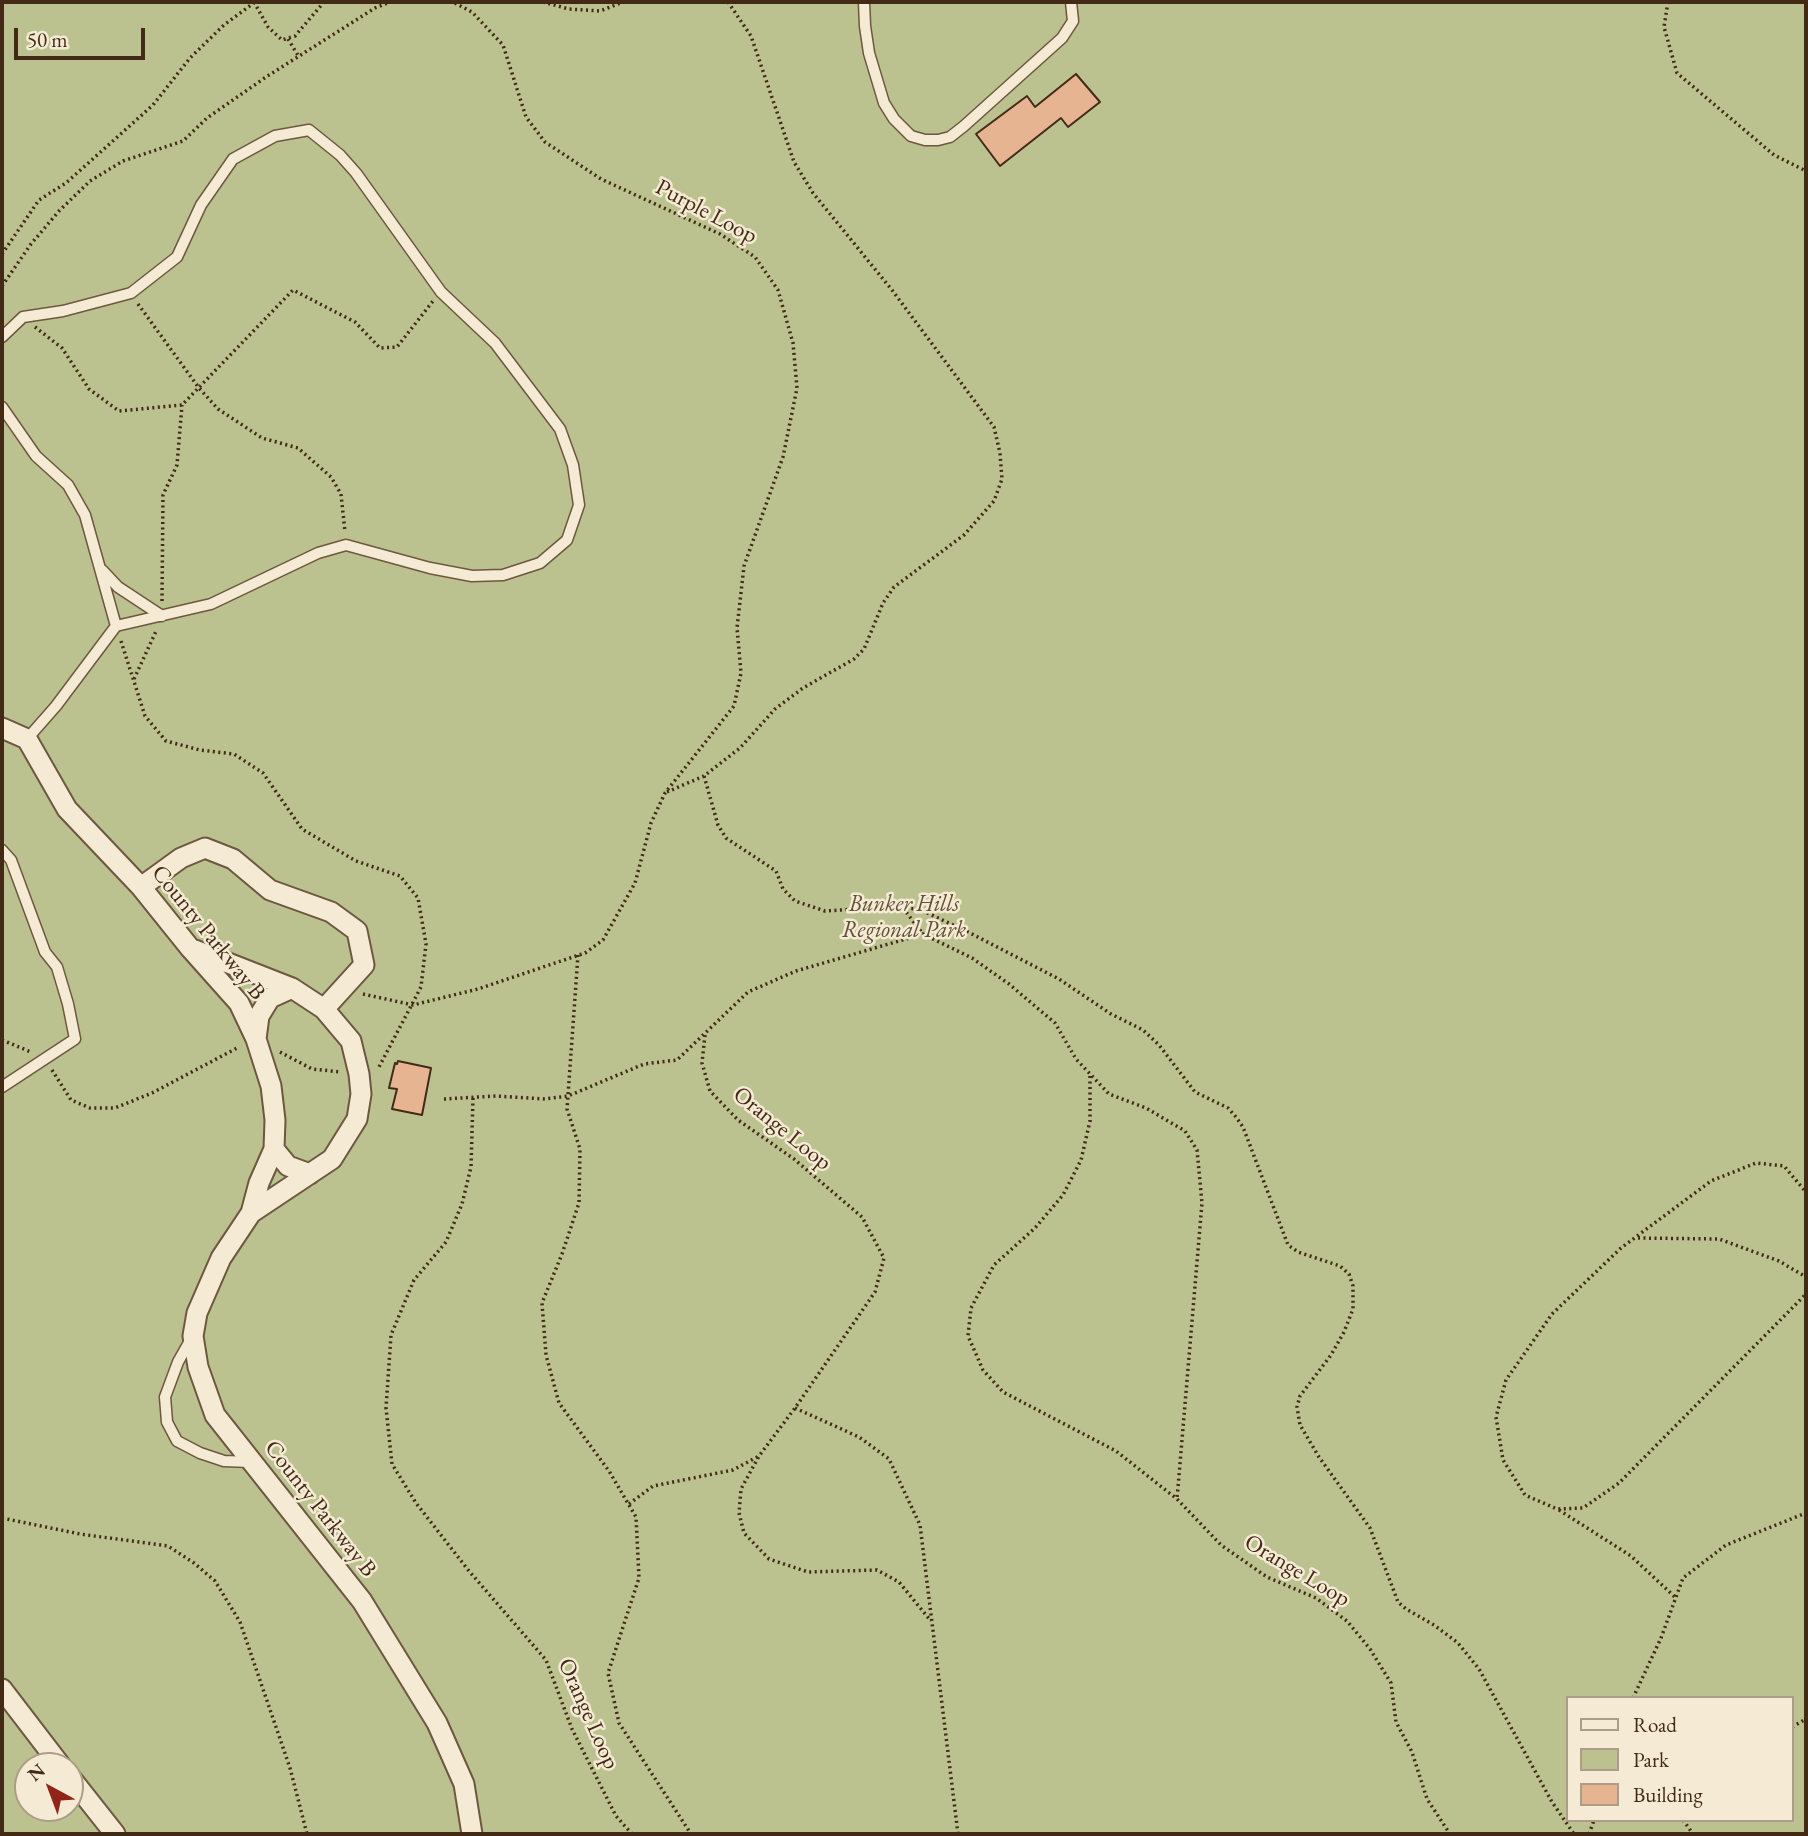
<!DOCTYPE html>
<style>
body{margin:0}
#map{position:relative;width:1808px;height:1836px;overflow:hidden;background:#f0debc;font-family:"EB Garamond",serif}
canvas{display:block}
.frame{position:absolute;inset:0;border:4px solid #422a17;pointer-events:none}
.legend{position:absolute;left:1566px;top:1696px;width:228px;height:126px;box-sizing:border-box;background:#f5ead3;border:2px solid #ad9d88;margin:0;padding:9px 12px;list-style:none;font-size:21px;color:#422a17}
.legend li{display:flex;align-items:center;gap:14px;height:35px}
.legend b{width:35px;border:2px solid #ad9d88}
.north{position:absolute;left:14px;top:1752px;width:70px;height:70px;box-sizing:border-box;background:#f5ead3;border:2px solid #ad9d88;border-radius:50%;rotate:319deg;font-size:19px;font-weight:700;line-height:28px;text-align:center;color:#422a17}
.north::after{content:'';display:block;margin:auto;width:24px;height:32px;background:#8f2418;clip-path:polygon(50% 0,100% 100%,50% 72%,0 100%)}
.scale{position:absolute;left:14px;top:28px;width:131px;height:32px;box-sizing:border-box;border:4px solid #422a17;border-top:0;padding-left:9px;font-size:21px;line-height:24px;white-space:nowrap;color:#422a17;-webkit-text-stroke:5px #f5ead3;paint-order:stroke}
</style>
<div id="map">
<canvas width="1808" height="1836"></canvas>
<div class="frame"></div>
<ul class="legend">
<li><b style="height:9px;background:#f5ead3"></b>Road</li>
<li><b style="height:19px;background:#bbc18f"></b>Park</li>
<li><b style="height:19px;background:#e7b492"></b>Building</li>
</ul>
<div class="north">N</div>
<div class="scale">50 m</div>
</div>
<script>
const g = document.querySelector('canvas').getContext('2d');
g.lineJoin = 'round';
function fillPath(path, color) { g.fillStyle = color; g.fill(path, 'evenodd'); }
const poly = rows => new Path2D(rows.map(r => 'M' + r).join(''));
function trace(path, color, width, dash) { g.strokeStyle = color; g.lineWidth = width; g.lineCap = dash ? 'butt' : 'round'; g.setLineDash(dash || []); g.stroke(path); }
function label(font, color, halo, rows, align = 'center') {
  g.font = font + ' "EB Garamond",serif'; g.lineWidth = 5; g.setLineDash([]); g.textBaseline = 'middle'; g.strokeStyle = halo; g.fillStyle = color; for (const [text, x, y, turn = 0] of rows) {
    g.save(); g.translate(x, y); g.rotate((+turn || 0) * Math.PI / 180); g.textAlign = isNaN(turn) ? turn : align; if (halo) g.strokeText(text, 0, 0); g.fillText(text, 0, 0); g.restore();
  }
}
const green = poly([
 [2,2,1806,2,1806,1834,2,1834],
 [1568,1698,1792,1698,1792,1820,1568,1820],
 [28,1766,70,1766,70,1808,28,1808]
]);
const building = poly([
 [1076,74,1100,102,1068,127,1061,118,1000,166,976,134,1027,96,1035,107,1076,74],
 [398,1061,431,1068,422,1115,392,1109,397,1089,389,1088,395,1063,397,1064,398,1061]
]);
const path = poly([
 [254,2,268,27,282,40,295,36,324,2],
 [543,2,569,9,600,11,623,2],
 [1668,2,1664,27,1677,73,1774,155,1806,171],
 [288,39,299,57],
 [2,254,39,200,66,183,153,105,190,58,224,25,255,2],
 [2,286,31,244,59,211,90,181,123,161,183,141,207,118,266,77,375,8,390,2],
 [138,304,199,388,218,409,262,438,298,448,331,477,341,494,345,532],
 [35,327,62,348,89,389,119,411,182,405,293,290,355,322,380,348,397,347,433,301],
 [162,601,163,495,177,465,182,405],
 [121,641,145,716,166,741,200,750,234,754,263,773,302,829,356,861,400,876,418,898,426,944,421,987,379,1067,376,1068],
 [134,679,157,629],
 [704,776,718,825,726,838,776,871,783,889,795,901,825,911,888,907,919,909,970,933,1059,979,1111,1014,1143,1030,1159,1045,1195,1092,1228,1108,1236,1117,1243,1127,1288,1245,1298,1252,1340,1266,1349,1274,1353,1286,1353,1309,1344,1332,1331,1355,1300,1396,1297,1407,1300,1425,1319,1457,1370,1528,1398,1602,1406,1609,1434,1625,1458,1643,1479,1669,1552,1802,1574,1834],
 [667,792,704,776,740,748,775,709,803,688,854,659,864,649,883,603,894,587,964,535,994,501,1002,479,1000,453,994,427,892,290,813,193,794,162,751,36,728,2],
 [903,908,923,934],
 [578,955,567,1109,580,1149,579,1203,562,1254,542,1303,546,1355,559,1403,609,1471,636,1517,639,1578,608,1673,619,1723,691,1834],
 [363,994,413,1005,478,989,552,964,585,953,603,940,635,883,651,823,665,793,734,706,741,673,737,628,744,566,783,457,797,388,793,343,778,290,755,257,720,234,601,179,545,142,526,117,503,45,472,12,453,2],
 [705,1035,702,1063,710,1091,738,1120,794,1159,862,1217,884,1258,875,1292,795,1408,759,1456,741,1489,739,1513,744,1533,769,1559,808,1572,877,1570,899,1582,931,1621],
 [2,1040,31,1052],
 [280,1052,312,1069,341,1072],
 [52,1070,71,1100,90,1108,115,1108,152,1093,239,1047],
 [1090,1076,1090,1121,1081,1160,1063,1195,1035,1228,994,1265,971,1308,968,1336,983,1370,1003,1392,1116,1451,1177,1499,1221,1545,1267,1577,1316,1598,1347,1621,1370,1649,1391,1683,1396,1722,1412,1752,1427,1799,1450,1834],
 [473,1098,471,1167,462,1204,446,1242,414,1280,391,1335,386,1408,392,1464,416,1503,469,1571,546,1660,572,1729,616,1816,632,1834],
 [444,1099,496,1096,545,1099,568,1096,644,1064,677,1060,748,992,796,971,923,934,972,958,1009,984,1055,1023,1076,1059,1109,1094,1146,1108,1185,1131,1197,1150,1202,1203,1177,1499],
 [1806,1195,1805,1191,1784,1166,1756,1163,1711,1181,1621,1248,1552,1314,1506,1380,1496,1417,1503,1460,1525,1495,1557,1509,1583,1508,1619,1483,1806,1294],
 [1638,1238,1719,1239,1779,1261,1806,1277],
 [795,1408,859,1437,889,1459,920,1525,958,1834],
 [629,1504,653,1486,733,1470,759,1456],
 [1559,1510,1631,1556,1676,1598],
 [2,1518,80,1534,168,1546,194,1563,215,1581,240,1622,290,1768,307,1834],
 [1633,1698,1661,1638,1683,1578,1726,1545,1806,1513],
 [1792,1727,1806,1719],
 [1683,1820,1693,1834],
 [1589,1834,1594,1820]
]);
const lane = poly([
 [864,2,865,26,869,53,884,103,894,119,911,136,925,140,938,140,950,137,964,126,1062,38,1073,21,1071,2],
 [2,337,23,317,63,311,131,293,177,257,201,205,233,159,275,136,309,130,340,155,356,173,441,292,495,343,560,429,573,465,579,505,567,540,540,563,503,575,472,576,430,568,346,545,318,553,211,604,116,626,56,706,27,739],
 [2,407,36,456,68,485,85,515,116,626],
 [102,570,118,587,162,616],
 [2,850,11,860,45,952,57,967,68,1004,75,1039,2,1087],
 [191,1339,178,1362,165,1397,167,1422,177,1441,200,1453,224,1461,250,1462]
]);
const street = poly([
 [2,728,27,739,67,809,141,887,190,948,239,1003,256,1039,271,1086,275,1120,274,1149,259,1183,251,1213,221,1258,197,1313,193,1336,198,1367,215,1415,362,1601,437,1723,464,1784,472,1834],
 [141,887,181,858,205,848,233,859,270,890,331,912,357,931,364,965,324,1009],
 [195,950,292,988,324,1009,351,1041,359,1074,361,1094,357,1119,332,1159,251,1213],
 [256,1039,259,1016,270,998,292,988],
 [274,1149,288,1166,310,1174],
 [2,1689,61,1766],
 [70,1777,115,1834]
]);
const streetNames = [
 ["Purple Loop",706,212,28],
 ["County Parkway B",208,933,51],
 ["Orange Loop",782,1129,39],
 ["County Parkway B",320,1509,52],
 ["Orange Loop",1297,1571,31],
 ["Orange Loop",588,1714,66]
];
const parkNames = [
 ["Bunker Hills",904,905],
 ["Regional Park",904,931]
];
fillPath(green, '#bbc18f');
fillPath(building, '#e7b492');
trace(building, '#422a17', 2);
trace(lane, '#6e5740', 13);
trace(street, '#6e5740', 23);
trace(path, '#422a17', 3.5, [2, 3.5]);
trace(lane, '#f5ead3', 10);
trace(street, '#f5ead3', 19);
label('23px', '#422a17', '#f5ead3', streetNames);
label('italic 23px', '#605035', '#f5ead3', parkNames);
</script>
